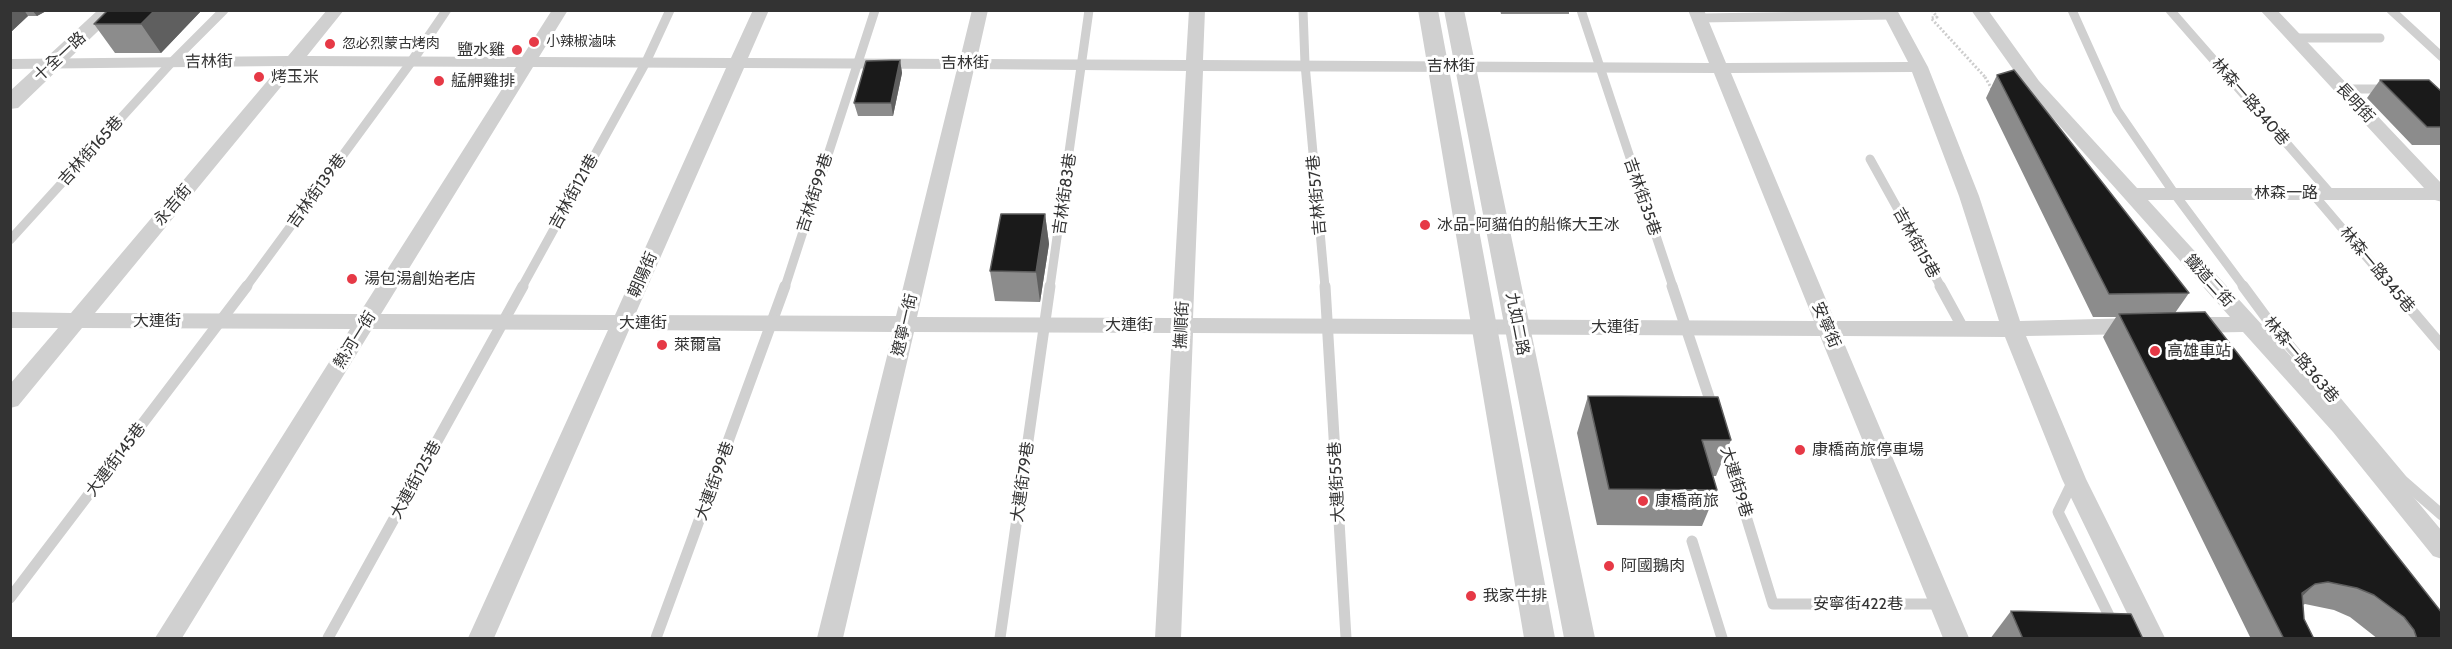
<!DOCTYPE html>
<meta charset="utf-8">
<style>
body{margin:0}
#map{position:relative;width:2452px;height:649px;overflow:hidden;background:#fff;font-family:Cabin,sans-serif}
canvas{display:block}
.frame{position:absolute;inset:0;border:12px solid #333;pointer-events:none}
</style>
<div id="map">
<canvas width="2452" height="649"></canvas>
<div class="frame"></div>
</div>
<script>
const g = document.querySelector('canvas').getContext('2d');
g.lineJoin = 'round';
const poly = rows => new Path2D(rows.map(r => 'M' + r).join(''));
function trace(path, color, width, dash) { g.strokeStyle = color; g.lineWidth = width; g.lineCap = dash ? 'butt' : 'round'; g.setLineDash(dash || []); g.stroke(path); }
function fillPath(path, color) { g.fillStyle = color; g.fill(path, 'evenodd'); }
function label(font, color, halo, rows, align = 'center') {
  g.font = font + ' Cabin,"Noto Sans TC",sans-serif'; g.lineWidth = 6; g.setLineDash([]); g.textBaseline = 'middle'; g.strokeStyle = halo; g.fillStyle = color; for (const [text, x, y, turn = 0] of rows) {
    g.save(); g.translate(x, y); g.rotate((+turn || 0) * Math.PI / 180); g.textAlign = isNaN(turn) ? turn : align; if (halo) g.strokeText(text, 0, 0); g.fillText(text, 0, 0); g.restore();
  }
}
const path = poly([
 [1932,10,1937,17,1931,18,1985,77]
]);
const serviceFar1 = poly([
 [1303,10,1305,64,1325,287],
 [1581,10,1673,287],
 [2072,10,2117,110,2174,193,2244,287],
 [2170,10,2330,193],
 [2391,10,2442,57],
 [1700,18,1892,15],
 [2293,38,2380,38],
 [2342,89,2387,89],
 [1870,159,1941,287],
 [2312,193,2392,287],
 [10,240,171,63,224,10],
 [246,287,412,61],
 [522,287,646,62,670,10],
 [785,287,875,10],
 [1050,287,1089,10]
]);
const service = poly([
 [1325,286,1346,638],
 [1672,286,1713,409],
 [1940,286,1963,328],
 [2243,286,2268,320,2403,481,2442,515],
 [2391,286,2442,346],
 [1722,438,1773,604,1943,604],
 [2074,479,2058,512,2120,638],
 [1692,541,1722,638],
 [10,598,247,286],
 [328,638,523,286],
 [656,638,785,286],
 [1000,638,1050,286]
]);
const pedestrian = poly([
 [441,10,452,10,416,64,408,64,406,61,441,10]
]);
const minor = poly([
 [327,10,344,10,307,56,522,57,552,10,568,10,539,57,731,58,753,10,769,10,748,58,960,59,972,10,988,10,977,59,1186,60,1189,10,1205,10,1203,60,1709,63,1688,10,1704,10,1726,63,1908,62,1881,10,1897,10,1928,67,1979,196,2020,321,2137,318,2144,321,2148,326,2144,331,2137,334,2026,336,2086,479,2165,638,2139,638,2062,479,2005,337,1841,336,1969,638,1943,638,1820,336,1193,333,1181,638,1155,638,1172,333,914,332,843,638,817,638,893,332,629,330,494,638,468,638,608,330,372,329,182,638,155,638,350,329,82,328,18,406,10,408,10,384,58,328,10,328,10,312,71,313,280,66,10,69,10,59,288,56,327,10],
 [298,66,516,67,359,314,95,313,298,66],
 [533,67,726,68,615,315,381,314,533,67],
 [744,68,957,69,896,316,635,315,744,68],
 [974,69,1186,71,1172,318,917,317,974,69],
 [1203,71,1714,73,1814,321,1193,318,1203,71],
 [1912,72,1959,196,1999,321,1835,321,1731,73,1912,72],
 [1971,10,1988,10,2039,81,2137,188,2424,188,2260,10,2277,10,2442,184,2442,202,2435,200,2148,200,2349,420,2442,531,2442,559,2433,556,2333,432,2243,332,2186,333,2179,330,2175,325,2179,320,2186,317,2230,317,2027,89,1971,10]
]);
const tertiary = poly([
 [98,10,120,10,18,108,10,109,10,91,98,10],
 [1418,10,1438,10,1555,638,1524,638,1418,10],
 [1444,10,1464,10,1595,638,1564,638,1444,10]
]);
const pathBridge = poly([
 [1985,77,1993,91]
]);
const wall = poly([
 [10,10,48,10,37,16,28,16,12,31,10,31],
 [202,10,161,53,115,53,94,24],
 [1500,10,1569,10,1569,14,1501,14],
 [900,60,902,73,893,116,858,116,854,103],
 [1997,75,2189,293,2175,313,2442,639,2378,639,2350,617,2334,610,2305,604,2303,605,2304,619,2314,639,2251,639,2103,337,2116,317,2093,317,1986,98],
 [2380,80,2442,92,2442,145,2412,145,2367,98],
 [1045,214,1049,244,1040,302,995,301,990,271],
 [1588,396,1731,440,1716,476,1713,476,1717,490,1702,526,1597,525,1577,433],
 [2011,611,2143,639,1990,639]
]);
const shadedWall = poly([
 [10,10,24,10,28,16,12,31,10,29],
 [32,10,48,10,37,16],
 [155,10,202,10,161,53,141,24],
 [900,60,902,73,893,116,891,103],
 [1045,214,1049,244,1040,302,1036,272],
 [2315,584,2292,606,2302,593]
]);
const building = poly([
 [108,10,155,10,141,24,94,24,108,10],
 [900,60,891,103,854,103,866,61,900,60],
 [2014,70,2189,293,2109,294,1997,75,2014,70],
 [2380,80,2429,80,2442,92,2442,127,2427,127,2380,80],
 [1001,214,1045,214,1036,272,990,271,1001,214],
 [2205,312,2442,613,2442,639,2417,639,2414,630,2404,617,2374,595,2357,588,2328,582,2315,584,2302,593,2304,619,2314,639,2284,639,2119,314,2205,312],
 [1588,396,1718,397,1731,440,1702,440,1717,490,1609,489,1588,396],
 [2011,611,2131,614,2143,639,2023,639,2011,611]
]);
const markers = [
 [534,42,6,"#e63946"],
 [330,44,6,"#e63946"],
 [517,50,6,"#e63946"],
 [259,77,6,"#e63946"],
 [439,81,6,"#e63946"],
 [1425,225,6,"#e63946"],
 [352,279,6,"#e63946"],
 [662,345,6,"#e63946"],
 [2155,351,6,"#e63946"],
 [1800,450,6,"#e63946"],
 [1643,501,6,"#e63946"],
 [1609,566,6,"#e63946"],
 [1471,596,6,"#e63946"]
];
const farPoinames = [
 ["小辣椒滷味",546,42],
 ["忽必烈蒙古烤肉",342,44]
];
const poiNames = [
 ["鹽水雞",505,50,"right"],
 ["烤玉米",271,77],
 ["艋舺雞排",451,81],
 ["冰品-阿貓伯的船條大王冰",1437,225],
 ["湯包湯創始老店",364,279],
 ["萊爾富",674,345],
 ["高雄車站",2167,351],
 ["康橋商旅停車場",1812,450],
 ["康橋商旅",1655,501],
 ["阿國鵝肉",1621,566],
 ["我家牛排",1483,596]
];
const streetNames = [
 ["十全一路",60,57,-43],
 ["吉林街",209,62,-1],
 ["吉林街",965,63],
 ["吉林街",1451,66],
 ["林森一路340巷",2250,102,49],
 ["長明街",2355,103,47],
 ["吉林街165巷",91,151,-48],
 ["吉林街139巷",317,191,-54],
 ["吉林街121巷",574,192,-61],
 ["吉林街99巷",815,193,-72],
 ["林森一路",2286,193],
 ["吉林街83巷",1065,194,-82],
 ["吉林街57巷",1317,195,-95],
 ["吉林街35巷",1642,197,71],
 ["永吉街",173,205,-50],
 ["吉林街15巷",1916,243,61],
 ["林森一路345巷",2377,270,50],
 ["朝陽街",643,275,-66],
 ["鐵道二街",2209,281,48],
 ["大連街",157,321],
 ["大連街",643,323],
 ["九如二路",1517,324,79],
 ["遼寧一街",905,325,-77],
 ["大連街",1129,325],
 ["撫順街",1182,325,-87],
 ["安寧街",1826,325,67],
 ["大連街",1615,327],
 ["熱河一街",355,340,-58],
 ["林森一路363巷",2301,360,50],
 ["大連街145巷",116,460,-53],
 ["大連街125巷",416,480,-61],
 ["大連街99巷",715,481,-70],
 ["大連街79巷",1023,482,-82],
 ["大連街55巷",1337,482,-93],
 ["大連街9巷",1736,482,73],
 ["安寧街422巷",1858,604]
];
trace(path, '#cdcdcd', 3, [2, 2]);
trace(serviceFar1, '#d0d0d0', 9);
trace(service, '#d0d0d0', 11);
fillPath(pedestrian, '#d0d0d0');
fillPath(minor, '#d0d0d0');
fillPath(tertiary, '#d0d0d0');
trace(pathBridge, '#cdcdcd', 3, [2, 2]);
fillPath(wall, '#8c8c8c');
fillPath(shadedWall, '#5f5f5f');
fillPath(building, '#1a1a1a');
trace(building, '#5f5f5f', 1.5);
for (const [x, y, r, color] of markers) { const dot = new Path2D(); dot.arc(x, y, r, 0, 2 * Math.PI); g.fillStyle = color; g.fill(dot); trace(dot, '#fff', 2); }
label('14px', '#333', '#fff', farPoinames, 'left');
label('16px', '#333', '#fff', poiNames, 'left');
label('16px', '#333', '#fff', streetNames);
</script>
